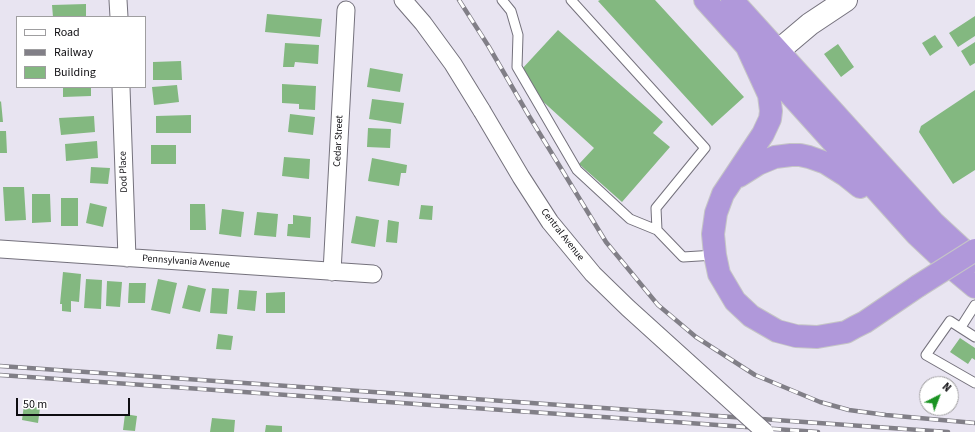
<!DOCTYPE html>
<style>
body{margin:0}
#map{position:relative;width:975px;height:432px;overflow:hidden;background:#e8e4f1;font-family:"Source Sans 3",sans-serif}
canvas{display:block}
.legend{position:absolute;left:16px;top:16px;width:130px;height:72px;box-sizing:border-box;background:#fff;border:1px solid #9f9ea0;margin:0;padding:5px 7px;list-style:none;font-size:12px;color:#0e0d11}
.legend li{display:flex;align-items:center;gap:8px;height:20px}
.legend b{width:20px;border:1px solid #9f9ea0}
.north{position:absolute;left:919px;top:376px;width:40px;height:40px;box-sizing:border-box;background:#fff;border:1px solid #9f9ea0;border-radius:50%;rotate:42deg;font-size:11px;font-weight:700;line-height:16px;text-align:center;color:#0e0d11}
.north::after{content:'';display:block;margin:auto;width:14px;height:18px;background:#1a9322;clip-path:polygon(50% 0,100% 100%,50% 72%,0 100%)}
.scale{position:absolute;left:16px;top:398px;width:114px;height:18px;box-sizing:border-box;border:2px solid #0e0d11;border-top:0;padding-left:5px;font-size:12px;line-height:14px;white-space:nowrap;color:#0e0d11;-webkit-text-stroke:3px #fff;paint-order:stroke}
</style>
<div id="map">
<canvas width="975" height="432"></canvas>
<ul class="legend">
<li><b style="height:5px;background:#fff"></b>Road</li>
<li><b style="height:5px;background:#817f87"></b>Railway</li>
<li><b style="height:11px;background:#83b880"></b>Building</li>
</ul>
<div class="north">N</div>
<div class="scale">50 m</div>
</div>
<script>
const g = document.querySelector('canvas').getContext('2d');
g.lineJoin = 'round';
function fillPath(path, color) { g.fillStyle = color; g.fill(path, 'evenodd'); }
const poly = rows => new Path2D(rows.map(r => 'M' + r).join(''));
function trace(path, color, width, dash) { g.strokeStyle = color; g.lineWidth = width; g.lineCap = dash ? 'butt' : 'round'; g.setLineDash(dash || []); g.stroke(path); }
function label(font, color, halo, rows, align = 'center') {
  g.font = font + ' "Source Sans 3",sans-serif'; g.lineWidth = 4; g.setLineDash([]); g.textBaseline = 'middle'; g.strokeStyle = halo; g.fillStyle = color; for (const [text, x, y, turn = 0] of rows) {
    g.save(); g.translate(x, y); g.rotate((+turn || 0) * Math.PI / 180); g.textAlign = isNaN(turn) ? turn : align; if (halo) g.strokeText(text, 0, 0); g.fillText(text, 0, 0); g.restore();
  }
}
const building = poly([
 [600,0,655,0,744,97,712,126,598,1],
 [86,4,86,17,53,17,52,5],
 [267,14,322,19,320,37,265,32],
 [975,16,975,36,958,47,949,33],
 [558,30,663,122,653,133,670,147,622,202,579,164,594,148,538,97,521,70],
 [935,35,943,47,930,56,922,43],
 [975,42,975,63,970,66,961,51],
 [285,43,319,45,318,64,295,62,294,67,283,67],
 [838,44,854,67,841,77,824,54],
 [181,61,182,80,153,80,153,62],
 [370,68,403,74,400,92,367,87],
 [282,84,316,86,315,110,299,109,299,104,282,103],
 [177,85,179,102,154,105,152,87],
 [63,87,91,87,91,96,63,97],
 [975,90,975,170,953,184,919,132,921,126],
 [372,99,404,103,401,124,369,119],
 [1,101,3,122,0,122,0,102],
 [290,114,315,117,313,135,288,132],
 [191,115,191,133,156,133,156,116],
 [94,116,95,132,61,135,59,118],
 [368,128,391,129,390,148,367,147],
 [0,131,6,131,7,153,0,153],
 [97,141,98,158,66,161,65,144],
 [151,145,176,145,176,164,151,164],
 [284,157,310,159,309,179,282,176],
 [372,158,407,165,406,173,401,173,399,186,368,181],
 [91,167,110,168,108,184,90,183],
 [3,187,24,187,26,220,5,221],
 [32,194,50,194,51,222,32,223],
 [61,198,78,198,78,226,61,226],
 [90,203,107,207,103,227,86,223],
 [190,204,205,204,206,230,190,230],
 [421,205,433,206,432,220,419,219],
 [222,209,244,212,241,237,219,234],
 [257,212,278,214,276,237,254,235],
 [293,215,311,217,310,238,287,236,288,224,293,224],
 [356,216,379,220,375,247,351,243],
 [388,220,399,222,397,243,386,242],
 [63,272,81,274,79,302,71,301,71,312,62,311,62,304,60,304],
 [86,279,102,280,101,309,84,308],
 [158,279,177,283,170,314,151,310],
 [107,281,122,282,120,307,106,306],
 [129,283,146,283,145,303,128,303],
 [188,285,206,289,200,312,182,308],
 [212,288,229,289,227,314,210,313],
 [239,290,257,291,255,311,237,309],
 [285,292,285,313,266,313,266,293],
 [218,334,233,336,231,350,216,349],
 [960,338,975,348,975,360,972,358,968,364,950,352],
 [24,405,40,408,38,423,22,420],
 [125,414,137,416,135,431,123,430],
 [212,418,235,420,234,432,210,432],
 [266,425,282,426,282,432,265,432]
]);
const service = poly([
 [502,0,511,11,518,35,517,67,577,170,630,219,657,230],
 [571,0,705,148,656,208,657,230,683,257,715,255],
 [961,327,975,305],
 [975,337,950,321,926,355,975,383]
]);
const minor = poly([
 [118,0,119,17],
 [403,0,423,23,453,64,482,111],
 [121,87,127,258],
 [0,249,373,274],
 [332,272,346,10]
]);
const secondary = poly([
 [778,51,810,24,846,0]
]);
const trunk = poly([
 [705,0,916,234,951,267,975,287],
 [732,0,933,222,975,261],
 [747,47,769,95,771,111,770,119,763,134,723,194,716,213,713,234,715,255,719,274,735,301,751,316,777,331,796,336,817,337,846,332,855,327,865,322,918,286],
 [739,176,758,164,775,157,791,155,800,155,809,157,826,163,845,175,860,187]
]);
const rail = poly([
 [459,0,489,47,529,116,606,242,658,305,696,337,755,375,820,402,849,410,886,415,975,423],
 [0,366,948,432],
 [0,375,818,432]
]);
const minorBridge = poly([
 [482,111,521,177,550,222,593,274,628,308,765,432]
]);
const trunkBridge = poly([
 [918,286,975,250]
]);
const streetNames = [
 ["Cedar Street",339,141,-87],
 ["Dod Place",124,172,-92],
 ["Central Avenue",562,235,52],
 ["Pennsylvania Avenue",186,262,4]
];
fillPath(building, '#83b880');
trace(service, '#74717c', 11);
trace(minor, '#74717c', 19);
trace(secondary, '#74717c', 24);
trace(trunk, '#c5c5c6', 24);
trace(service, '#fff', 9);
trace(minor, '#fff', 17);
trace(secondary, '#fff', 22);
trace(trunk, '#b098da', 22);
trace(rail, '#817f87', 4.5);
trace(rail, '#fff', 3, [9]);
trace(minorBridge, '#74717c', 19, []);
trace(trunkBridge, '#c5c5c6', 24, []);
trace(minorBridge, '#fff', 17);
trace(trunkBridge, '#b098da', 22);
label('10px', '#0e0d11', '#fff', streetNames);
</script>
